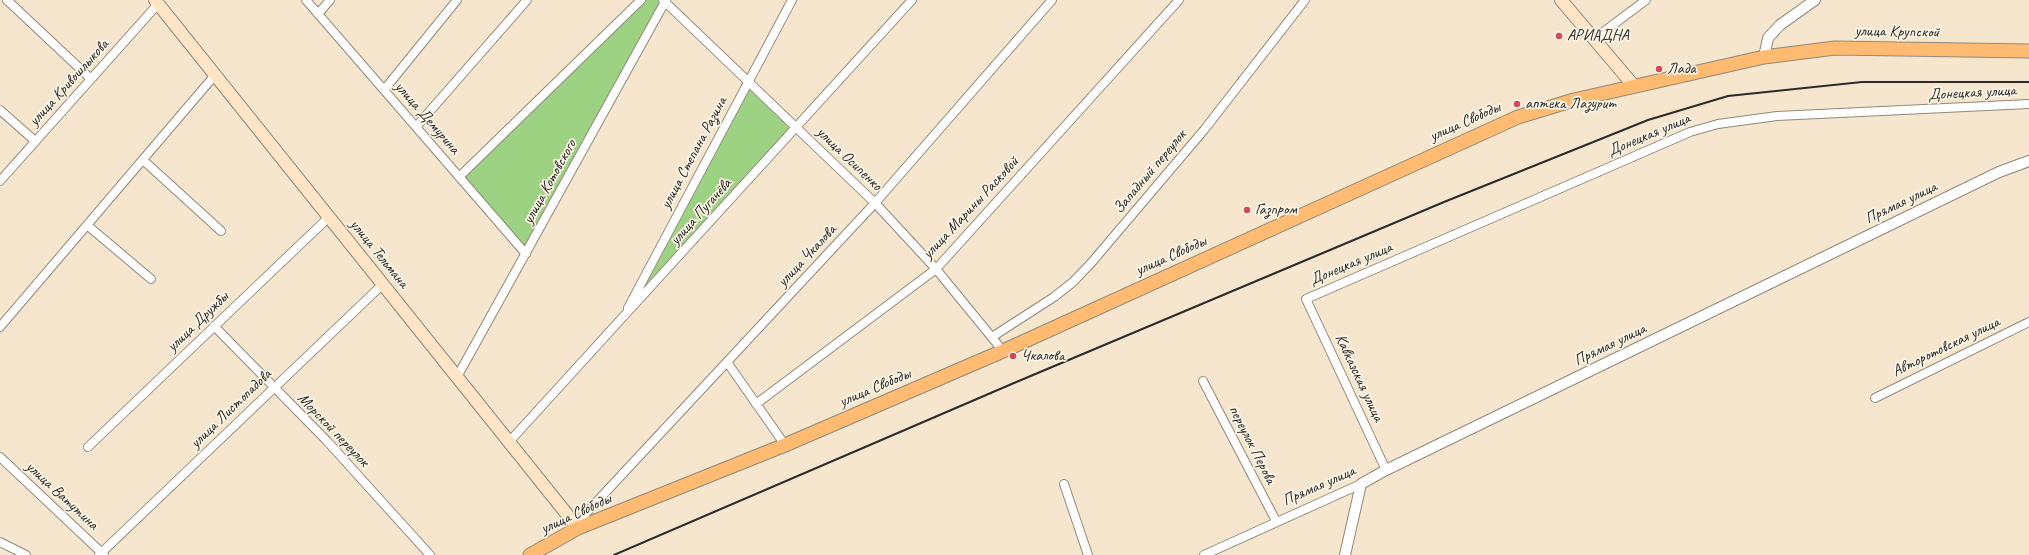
<!DOCTYPE html>
<meta charset="utf-8">
<style>
body{margin:0}
canvas{display:block;background:#f6e6cd}
</style>
<canvas width="2029" height="555"></canvas>
<script>
const g = document.querySelector('canvas').getContext('2d');
g.lineJoin = 'round';
function fillPath(path, color) { g.fillStyle = color; g.fill(path, 'evenodd'); }
const poly = rows => new Path2D(rows.map(r => 'M' + r).join(''));
function trace(path, color, width, dash) { g.strokeStyle = color; g.lineWidth = width; g.lineCap = dash ? 'butt' : 'round'; g.setLineDash(dash || []); g.stroke(path); }
function label(font, color, halo, rows, align = 'center') {
  g.font = font + ' Caveat,sans-serif'; g.lineWidth = 3.5; g.setLineDash([]); g.textBaseline = 'middle'; g.strokeStyle = halo; g.fillStyle = color; for (const [text, x, y, turn = 0] of rows) {
    g.save(); g.translate(x, y); g.rotate((+turn || 0) * Math.PI / 180); g.textAlign = isNaN(turn) ? turn : align; if (halo) g.strokeText(text, 0, 0); g.fillText(text, 0, 0); g.restore();
  }
}
const green = poly([
 [641,0,663,0,526,254,459,177],
 [748,82,799,130,622,319]
]);
const minor = poly([
 [7,0,91,79],
 [306,0,526,254],
 [663,0,875,203,936,269,1003,351],
 [318,14,330,0],
 [1594,39,1646,0],
 [384,90,457,0],
 [0,110,35,141],
 [416,127,527,0],
 [143,160,221,231],
 [459,177,641,0],
 [0,181,158,4],
 [87,225,151,279],
 [628,308,792,0],
 [214,326,327,441,430,555],
 [0,327,215,75],
 [992,337,1054,297,1073,282,1092,262,1204,130,1305,0],
 [727,362,785,445],
 [457,377,666,0],
 [1203,381,1276,521],
 [1875,398,2029,322],
 [756,404,936,269,1179,0],
 [509,442,912,0],
 [88,447,329,217],
 [0,457,104,555],
 [1386,470,1306,299,1690,132,1718,124,1777,116,2029,104],
 [1064,484,1088,555],
 [575,525,875,203,1052,0],
 [0,542,26,555],
 [99,555,383,284],
 [1204,555,1361,484]
]);
const tertiary = poly([
 [1764,57,1768,38,1780,25,1815,0],
 [1345,555,1361,484,1386,470,1999,172,2029,161]
]);
const secondary = poly([
 [155,0,578,528],
 [1561,0,1634,86]
]);
const primary = poly([
 [530,555,578,528,785,445,1003,351,1518,117,1574,100,1764,57,1835,48,2029,51]
]);
const rail = poly([
 [614,555,1014,383,1444,202,1648,120,1728,96,1862,82,2029,82]
]);
const markers = [
 [1559,36,4,"#d1495b"],
 [1659,69,4,"#d1495b"],
 [1517,104,4,"#d1495b"],
 [1247,210,4,"#d1495b"],
 [1013,356,4,"#d1495b"]
];
const streetNames = [
 ["улица Крупской",1897,32,1],
 ["улица Кривошлыкова",69,83,-48],
 ["Донецкая улица",1972,93,-3],
 ["улица Демурина",427,118,49],
 ["улица Свободы",1465,122,-24],
 ["Донецкая улица",1649,135,-23],
 ["улица Степана Разина",694,153,-62],
 ["улица Осипенко",849,159,44],
 ["Западный переулок",1150,172,-50],
 ["улица Котовского",550,182,-61],
 ["Прямая улица",1901,203,-26],
 ["улица Марины Расковой",971,208,-47],
 ["улица Пугачёва",701,212,-48],
 ["улица Тельмана",379,254,51],
 ["улица Чкалова",807,256,-47],
 ["улица Свободы",1171,256,-24],
 ["Донецкая улица",1351,264,-23],
 ["улица Дружбы",198,322,-44],
 ["Прямая улица",1610,345,-26],
 ["Авторотовская улица",1946,347,-26],
 ["Кавказская улица",1359,378,65],
 ["улица Свободы",875,388,-23],
 ["улица Листопадова",231,409,-44],
 ["Морской переулок",333,430,46],
 ["переулок Перова",1252,445,63],
 ["Прямая улица",1319,486,-24],
 ["улица Ватутина",62,496,43],
 ["улица Свободы",576,514,-25]
];
const poiNames = [
 ["АРИАДНА",1567,36],
 ["Лада",1667,69],
 ["аптека Лазурит",1525,104],
 ["Газпром",1255,210],
 ["Чкалова",1021,356]
];
fillPath(green, '#9ed283');
trace(minor, '#90887c', 10);
trace(tertiary, '#90887c', 12);
trace(secondary, '#90887c', 14);
trace(primary, '#90887c', 15);
trace(minor, '#fff', 8);
trace(tertiary, '#fff', 10);
trace(secondary, '#ffe4c6', 12);
trace(primary, '#ffbb71', 13);
trace(rail, '#2b2b2b', 2);
for (const [x, y, r, color] of markers) { const dot = new Path2D(); dot.arc(x, y, r, 0, 2 * Math.PI); g.fillStyle = color; g.fill(dot); trace(dot, '#fcf5e5', 1.5); }
label('16px', '#2b2b2b', '#fcf5e5', streetNames);
label('16px', '#2b2b2b', '#fcf5e5', poiNames, 'left');
</script>
